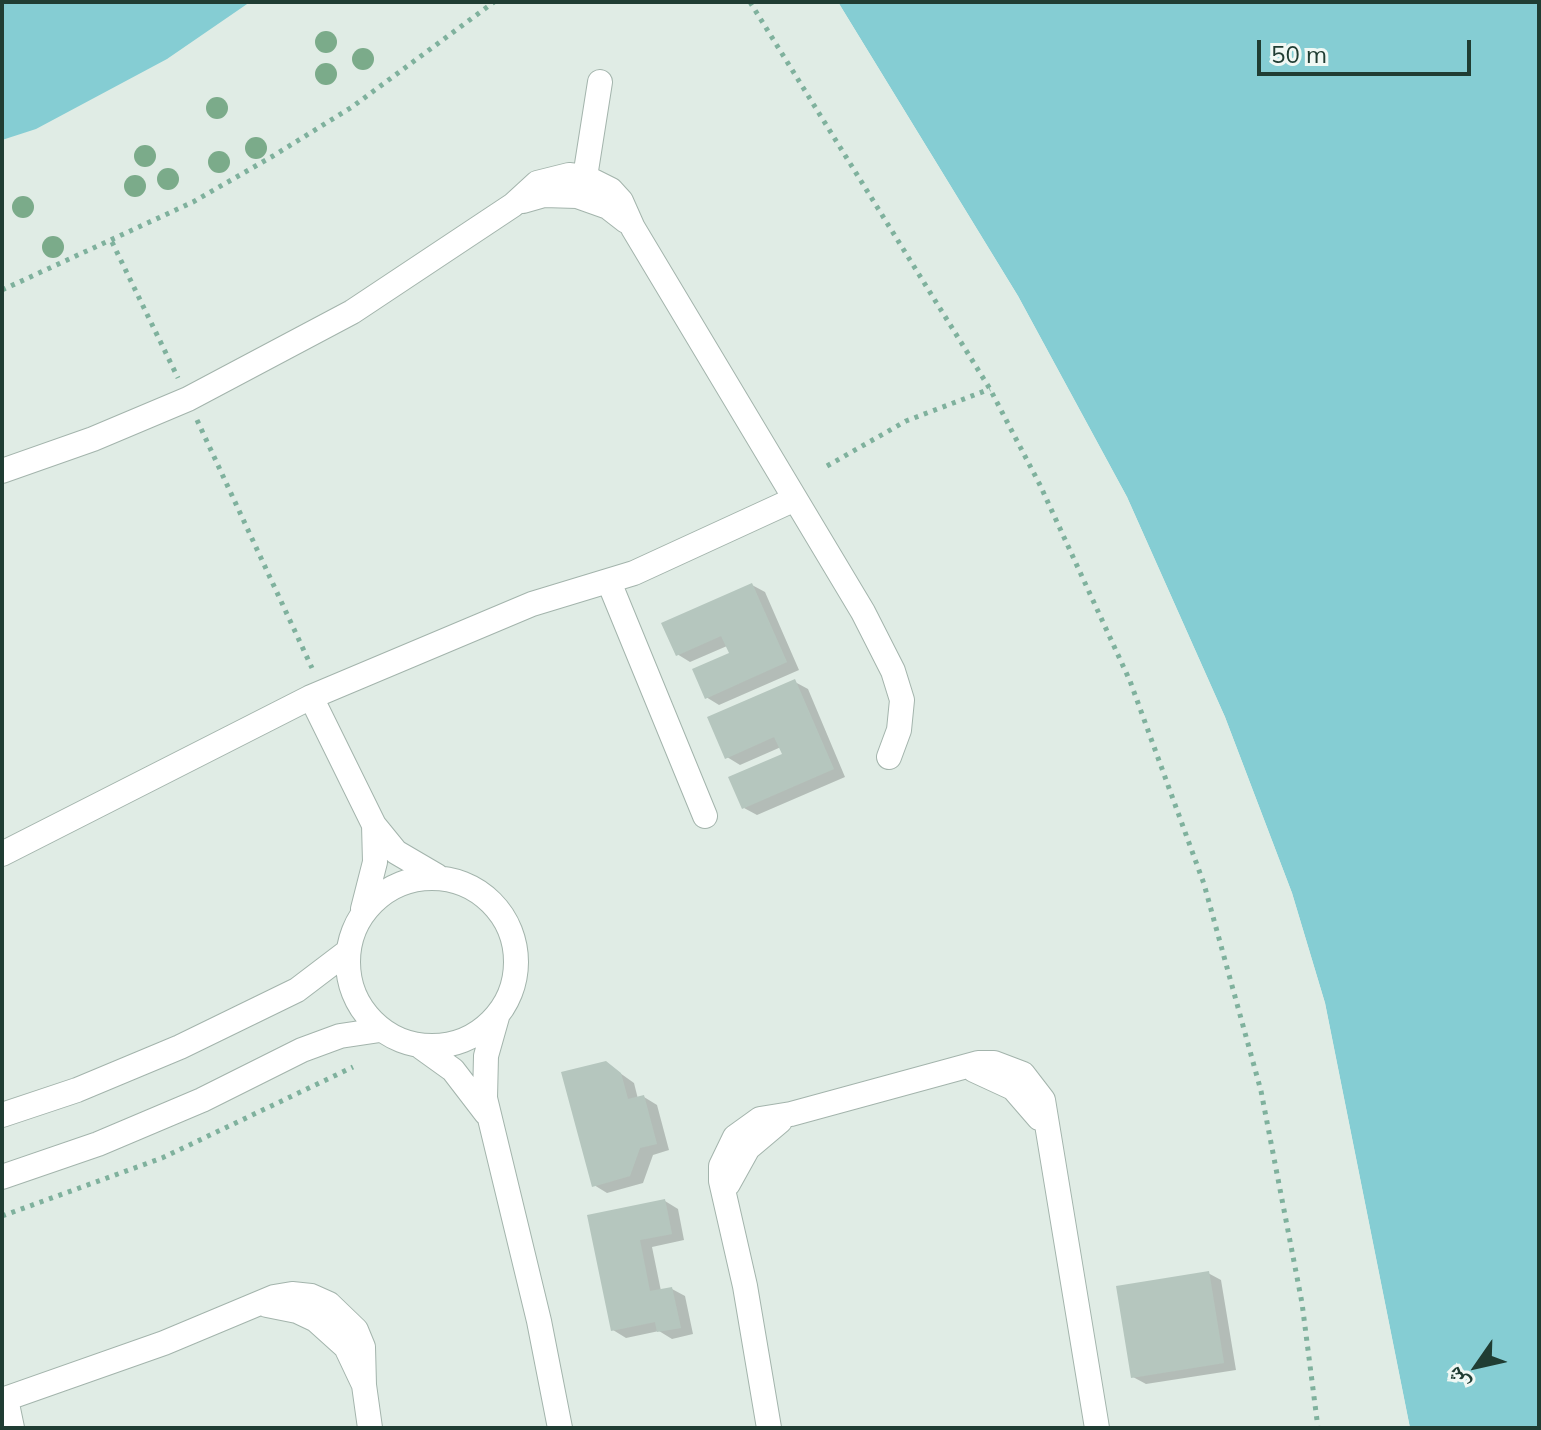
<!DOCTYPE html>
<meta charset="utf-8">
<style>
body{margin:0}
#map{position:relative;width:1541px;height:1430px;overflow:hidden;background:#e0ece5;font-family:Mulish,"Noto Naskh Arabic",sans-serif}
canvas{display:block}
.frame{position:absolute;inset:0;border:4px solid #203d33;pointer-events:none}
.north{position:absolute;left:1437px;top:1326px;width:80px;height:80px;-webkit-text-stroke:6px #f0f8f4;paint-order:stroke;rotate:236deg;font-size:22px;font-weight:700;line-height:32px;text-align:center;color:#203d33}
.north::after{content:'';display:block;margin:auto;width:28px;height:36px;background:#203d33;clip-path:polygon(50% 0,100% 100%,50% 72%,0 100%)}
.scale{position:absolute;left:1257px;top:40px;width:214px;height:36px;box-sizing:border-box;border:4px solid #203d33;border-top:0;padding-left:10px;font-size:24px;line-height:28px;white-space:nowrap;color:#203d33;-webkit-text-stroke:6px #f0f8f4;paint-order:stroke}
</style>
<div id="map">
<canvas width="1541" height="1430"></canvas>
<div class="frame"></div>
<div class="north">ش</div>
<div class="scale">50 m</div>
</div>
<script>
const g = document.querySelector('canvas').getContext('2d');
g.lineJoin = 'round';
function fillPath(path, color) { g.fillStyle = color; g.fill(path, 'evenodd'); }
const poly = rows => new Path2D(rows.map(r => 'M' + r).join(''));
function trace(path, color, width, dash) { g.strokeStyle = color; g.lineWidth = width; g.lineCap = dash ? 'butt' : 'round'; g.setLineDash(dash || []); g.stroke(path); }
const water = poly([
 [2,2,250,2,167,59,36,129,2,140],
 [838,2,1539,2,1539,1428,1410,1428,1325,1003,1292,893,1225,717,1127,497,1018,296]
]);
const pier = poly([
 [834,2,838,2,1018,296,1127,497,1225,717,1292,893,1325,1003,1410,1428,1406,1428,1321,1004,1288,894,1221,718,1124,498,1015,298]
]);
const shadow = poly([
 [752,585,765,592,799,670,719,705,706,697,731,655,727,646,690,662,677,654],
 [795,682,808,689,845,777,757,815,744,808,785,755,781,747,740,765,727,757],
 [606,1063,634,1083,638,1099,644,1097,657,1105,669,1150,653,1155,643,1183,607,1193,594,1185],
 [665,1201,678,1209,684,1240,652,1247,661,1291,672,1289,685,1296,693,1334,672,1339,659,1331,626,1338,613,1330,589,1216],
 [1208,1273,1221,1280,1236,1370,1146,1384,1133,1377]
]);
const building = poly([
 [752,583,787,662,705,699,692,669,729,653,721,636,676,656,661,623],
 [795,679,834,769,742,809,728,777,782,754,774,737,725,759,707,717],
 [606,1061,621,1073,628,1099,644,1095,657,1144,640,1148,630,1176,592,1187,561,1072],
 [665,1199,672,1234,640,1240,650,1291,672,1287,681,1328,657,1332,655,1322,611,1331,587,1215],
 [1209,1271,1224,1363,1131,1378,1116,1286]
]);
const path = poly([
 [750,2,990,389,1040,485,1130,681,1204,884,1261,1091,1302,1303,1318,1428],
 [112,242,178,378],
 [2,290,193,202,273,156,352,107,494,2],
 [197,420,312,668],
 [827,466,906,421,990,389],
 [2,1216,162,1158,353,1067]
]);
const street = poly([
 [585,177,600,82],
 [523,201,544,195,577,196,608,207,626,221],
 [2,471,93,439,188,399,352,312,513,205,537,183,569,175,585,177,611,190,621,201,633,228,863,612,893,671,902,700,899,730,889,757],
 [609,582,705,816],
 [311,697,374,825,396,852,437,876],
 [2,854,311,697,532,604,634,573,795,499],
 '348 962a84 84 0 1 1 168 0a84 84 0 1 1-168 0Z',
 [363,909,375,862,374,825],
 [497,1017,486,1056,485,1098,539,1321,560,1428],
 [421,1047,453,1070,486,1113],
 [974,1070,1013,1088,1039,1118],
 [2,1115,77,1090,180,1047,297,990,347,952],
 [2,1177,98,1144,202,1100,302,1050,340,1036,380,1030],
 [728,1184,748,1148,780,1121],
 [267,1305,297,1311,316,1320,346,1347,364,1385,370,1428],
 [6,1399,12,1428],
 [2,1400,164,1343,274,1297,292,1294,311,1296,329,1304,356,1330,363,1347,364,1385],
 [769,1428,745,1286,721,1181,721,1166,735,1137,760,1119,791,1114,978,1063,994,1063,1023,1074,1043,1100,1097,1428]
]);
const trees = [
 [326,42],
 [363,59],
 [326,74],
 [217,108],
 [256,148],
 [145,156],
 [219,162],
 [168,179],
 [135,186],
 [23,207],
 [53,247]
];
fillPath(water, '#85cdd3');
fillPath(pier, '#e0ece5');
fillPath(shadow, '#0003');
fillPath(building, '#b5c6be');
trace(street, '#a3b4ac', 26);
trace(path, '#7fb19d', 5, [4, 6]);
trace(street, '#fff', 24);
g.fillStyle = '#7bab8a';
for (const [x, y] of trees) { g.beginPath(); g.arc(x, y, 11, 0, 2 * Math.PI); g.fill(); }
</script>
